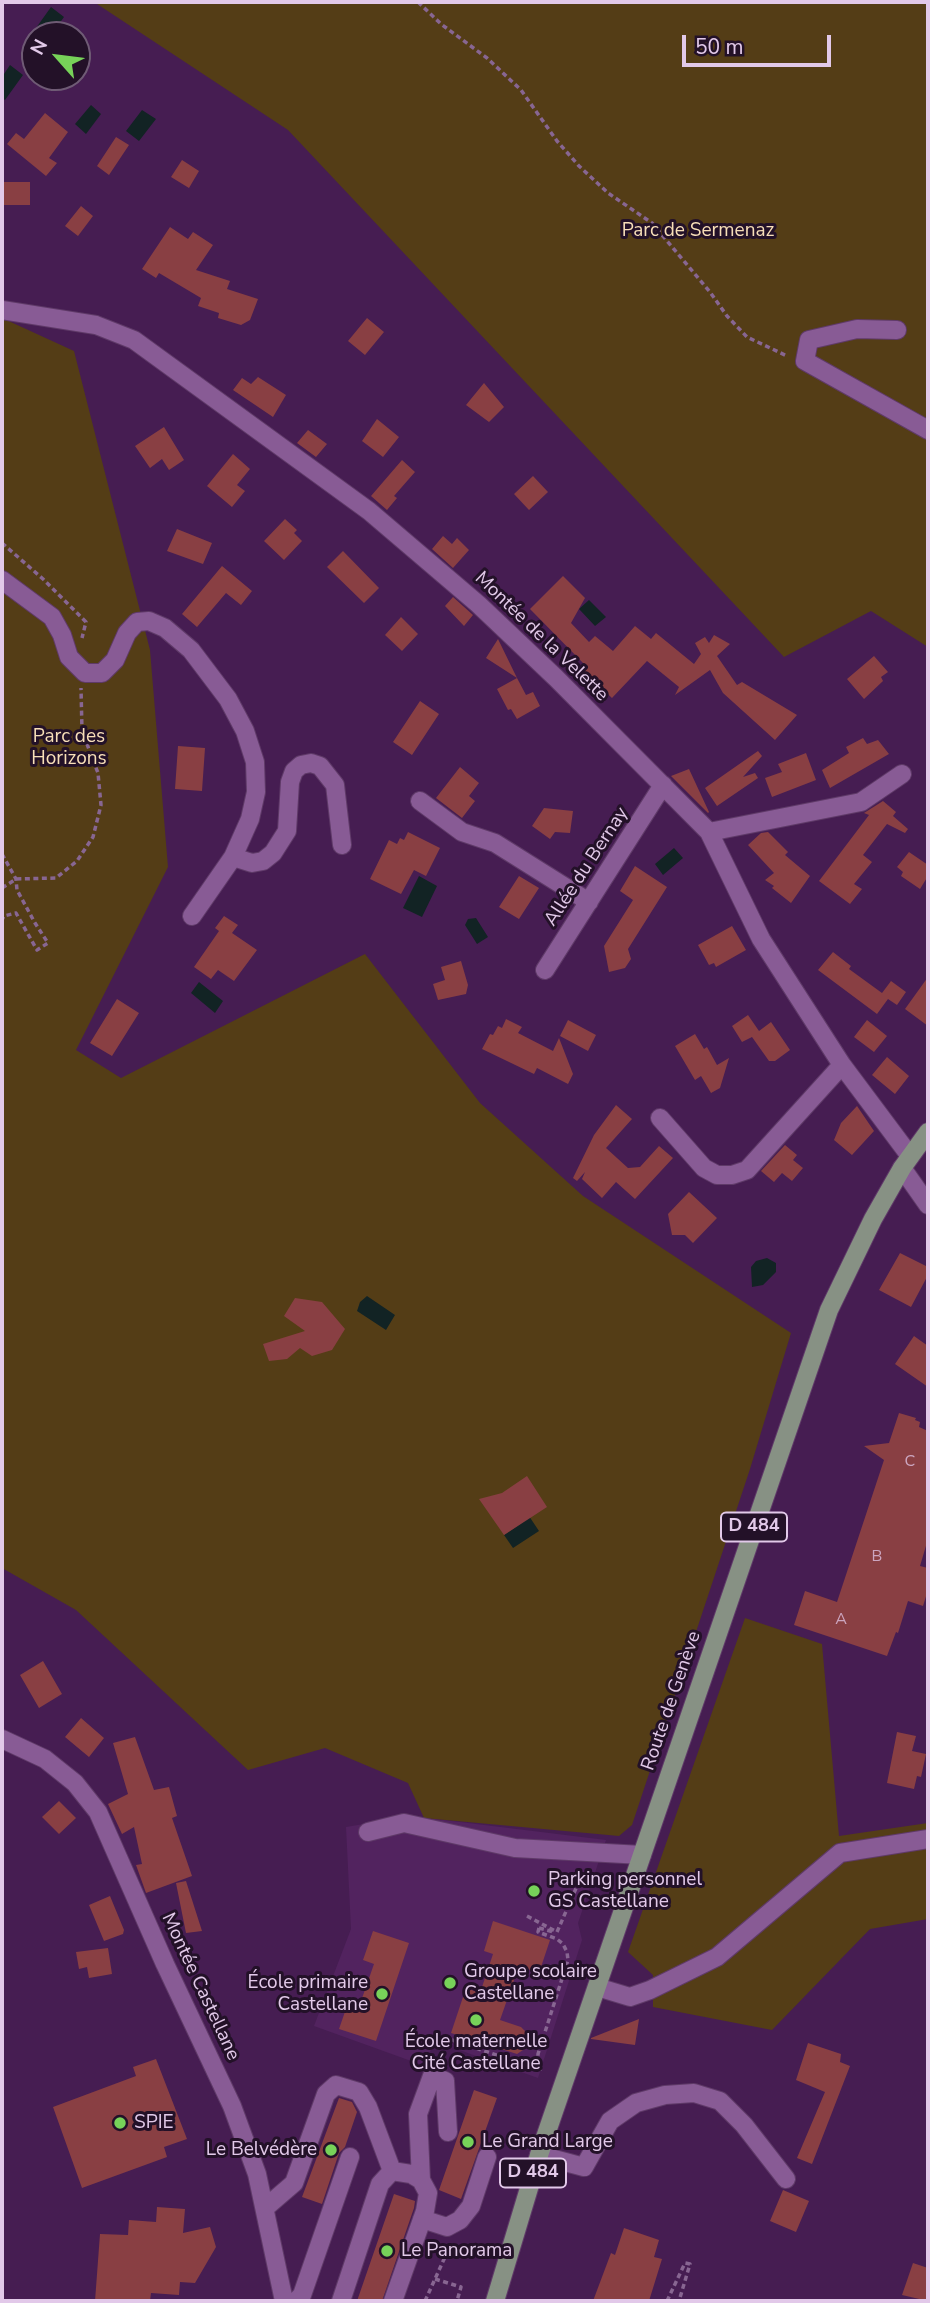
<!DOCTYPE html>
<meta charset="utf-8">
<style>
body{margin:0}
#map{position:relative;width:930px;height:2303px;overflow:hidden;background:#461d52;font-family:"Nunito Sans",sans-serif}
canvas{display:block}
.frame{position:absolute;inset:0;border:4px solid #e2c9e9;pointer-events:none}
.north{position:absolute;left:21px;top:21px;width:70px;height:70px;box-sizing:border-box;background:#231128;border:2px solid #6f5b75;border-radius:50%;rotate:298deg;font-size:19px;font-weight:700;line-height:28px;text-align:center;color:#e2c9e9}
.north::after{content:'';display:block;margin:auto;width:24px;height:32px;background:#77d259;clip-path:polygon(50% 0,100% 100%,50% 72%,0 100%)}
.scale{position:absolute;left:682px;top:35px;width:149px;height:32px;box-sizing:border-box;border:4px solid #e2c9e9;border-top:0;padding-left:9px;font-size:21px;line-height:24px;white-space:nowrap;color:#e2c9e9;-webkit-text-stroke:5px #231128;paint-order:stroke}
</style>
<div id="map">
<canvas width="930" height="2303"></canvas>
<div class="frame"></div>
<div class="north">N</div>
<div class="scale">50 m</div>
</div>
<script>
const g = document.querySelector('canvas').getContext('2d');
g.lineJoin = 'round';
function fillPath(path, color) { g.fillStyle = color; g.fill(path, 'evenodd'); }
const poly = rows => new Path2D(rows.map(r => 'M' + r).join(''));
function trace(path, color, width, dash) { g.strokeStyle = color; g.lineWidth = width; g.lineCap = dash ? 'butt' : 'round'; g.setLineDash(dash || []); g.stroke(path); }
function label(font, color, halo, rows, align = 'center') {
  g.font = font + ' "Nunito Sans",sans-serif'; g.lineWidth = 6; g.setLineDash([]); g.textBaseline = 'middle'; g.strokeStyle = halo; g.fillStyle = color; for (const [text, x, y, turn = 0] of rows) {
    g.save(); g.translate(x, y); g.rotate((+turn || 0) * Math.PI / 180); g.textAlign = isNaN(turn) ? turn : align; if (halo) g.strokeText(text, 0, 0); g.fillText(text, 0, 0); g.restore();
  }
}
const built = poly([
 [411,1816,606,1840,578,1923,582,1940,538,2078,434,2041,425,2066,314,2026,351,1929,346,1827]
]);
const green = poly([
 [94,2,928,2,928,647,871,611,784,657,288,130],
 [2,318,74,351,150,650,168,867,76,1050,121,1078,365,954,480,1103,583,1196,791,1333,750,1469,632,1825,619,1836,424,1818,408,1783,325,1748,248,1770,76,1610,2,1568],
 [745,1618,822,1644,839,1836,928,1823,928,1919,870,1929,772,2030,653,2007,653,1975,628,1952]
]);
const water = poly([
 [51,7,64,17,51,35,35,35,35,38,31,35],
 [10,65,23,75,5,100,2,98,2,77],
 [91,105,101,114,86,134,75,124],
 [142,110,156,119,139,141,126,131],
 [589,600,606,617,595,626,579,609],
 [674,848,683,858,663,875,655,864],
 [419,876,437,886,422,917,403,908],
 [476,918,488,937,477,944,465,925,468,919],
 [199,982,223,1001,215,1013,191,993],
 [767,1258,776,1263,776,1272,763,1285,752,1287,751,1267,756,1261],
 [367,1296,395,1315,386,1330,357,1311,360,1302],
 [525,1510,539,1531,513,1548,504,1535,520,1524]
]);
const building = poly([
 [45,113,68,132,49,158,57,163,46,176,7,144,16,133,24,139],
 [116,137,129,145,109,175,97,166],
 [182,160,199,171,189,188,171,177],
 [4,182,30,182,30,205,4,205],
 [81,206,93,216,78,236,65,226],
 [170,227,188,239,193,232,213,245,196,270,230,281,227,289,258,299,250,320,241,325,218,318,219,313,198,306,201,298,159,273,156,278,142,269],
 [367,318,384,332,365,355,348,341],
 [258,377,286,395,273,417,233,390,242,378,251,384],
 [484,383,504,407,489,422,466,405],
 [377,419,399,437,383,457,362,441],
 [164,427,184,460,169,470,162,459,150,468,135,446],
 [308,430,327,444,316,457,297,443],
 [233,454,250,469,237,485,245,491,232,507,207,486],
 [402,460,415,472,394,496,397,498,387,510,371,496],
 [533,476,548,492,529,510,514,494],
 [285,519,297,530,294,533,302,541,284,560,264,541],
 [177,529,212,543,203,564,167,551],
 [443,536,452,544,457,538,469,550,453,568,432,549],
 [343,551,379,588,364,603,327,567],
 [222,566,252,591,241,605,226,593,197,627,182,614],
 [563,576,585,598,571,623,589,642,595,636,613,651,635,626,651,639,656,633,694,664,701,654,695,643,705,637,709,643,714,635,730,644,717,656,737,685,742,682,797,715,775,740,723,693,710,670,675,695,679,687,647,661,612,698,581,669,585,665,530,609],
 [453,597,473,615,464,626,445,606],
 [401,617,418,634,402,651,385,635],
 [498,639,517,678,486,658],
 [874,656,888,672,881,677,883,681,864,699,847,679],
 [517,678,526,695,533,692,540,706,517,719,511,709,508,710,497,689],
 [420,701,439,714,412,755,393,742],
 [863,738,867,744,878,740,889,754,830,788,822,770,849,753,846,747],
 [178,746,205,748,202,791,175,789],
 [758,751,762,756,743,777,755,773,758,778,717,806,705,788],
 [806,753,816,780,772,797,765,778,782,772,778,764],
 [460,767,479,783,469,796,475,801,462,818,436,798],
 [689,769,709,812,708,813,671,776],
 [883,801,896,812,893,816,908,829,905,833,887,824,863,855,872,862,854,884,862,889,850,904,819,881,869,815,864,813],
 [544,808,573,811,570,833,555,832,550,839,532,826],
 [408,832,440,848,426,876,414,870,401,894,370,879,389,840,397,844,400,838,404,840],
 [768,832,788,852,785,855,810,876,791,903,772,888,774,886,765,880,774,873,748,845,761,833],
 [909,852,928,865,928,876,920,889,901,876,903,872,897,867],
 [635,866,667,887,628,949,631,959,625,968,609,972,604,946,633,900,620,891],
 [519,876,539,888,519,919,499,907],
 [224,916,238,925,232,933,257,950,234,981,218,970,211,979,194,967,219,931,215,928],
 [732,926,746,950,716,967,714,963,709,965,698,945],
 [833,952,851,966,849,969,882,993,891,981,906,992,897,1005,888,999,877,1014,818,970],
 [461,961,468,985,466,994,438,1000,433,984,445,980,441,967],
 [928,977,928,1026,905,1009],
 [117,999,139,1013,112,1056,90,1043],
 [748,1015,759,1031,771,1022,790,1050,775,1061,769,1061,752,1037,742,1042,732,1026],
 [506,1019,522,1027,518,1033,553,1051,559,1038,573,1074,568,1084,537,1068,534,1074,482,1049,490,1034,493,1035,498,1026,502,1028],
 [568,1020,596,1035,588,1051,560,1036],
 [867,1020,887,1036,874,1052,854,1037],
 [695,1034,704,1049,707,1047,717,1065,729,1058,720,1088,711,1093,701,1076,695,1080,675,1046],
 [887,1057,909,1076,895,1094,872,1075],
 [616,1105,632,1119,606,1148,628,1168,640,1167,659,1146,673,1158,635,1199,616,1182,602,1198,582,1179,585,1172,577,1181,573,1178,594,1135],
 [857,1106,874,1131,852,1155,834,1140,841,1123],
 [785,1145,797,1155,793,1160,803,1168,792,1181,782,1173,774,1182,761,1171],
 [689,1192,717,1218,693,1243,685,1235,672,1235,668,1214],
 [900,1253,928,1267,928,1275,911,1307,879,1290],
 [295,1298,322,1302,345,1329,332,1350,312,1356,300,1348,287,1359,269,1361,263,1344,305,1331,284,1316],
 [914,1336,928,1346,928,1387,895,1364],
 [899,1413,916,1418,915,1420,920,1422,919,1427,928,1431,928,1539,920,1566,928,1568,928,1590,923,1606,908,1601,898,1633,896,1632,887,1656,794,1625,805,1591,837,1602,884,1460,864,1446,889,1443],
 [527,1476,547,1507,504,1535,479,1499,502,1493],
 [43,1661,62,1694,39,1708,20,1675],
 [81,1718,104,1738,89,1757,65,1737],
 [897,1732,916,1736,912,1751,926,1754,921,1777,917,1776,914,1789,887,1783],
 [135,1737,154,1790,169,1787,177,1816,172,1818,192,1876,146,1893,136,1865,142,1864,134,1827,122,1834,108,1804,128,1794,113,1743],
 [59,1801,76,1818,59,1834,42,1817],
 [186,1881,202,1931,186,1933,176,1883],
 [110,1896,124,1930,123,1934,104,1941,89,1905],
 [493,1921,550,1940,539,1973,519,1966,500,2020,521,2027,528,2034,526,2048,517,2054,451,2033,466,1988,480,1993,493,1954,484,1951],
 [373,1931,409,1943,376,2041,339,2029,349,2000,360,2004,374,1964,363,1960],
 [108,1948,112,1974,89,1978,87,1967,79,1969,76,1952],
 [639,2019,635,2045,591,2039,591,2038],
 [808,2043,841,2054,840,2062,850,2066,812,2164,797,2158,825,2092,796,2080],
 [156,2059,187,2139,164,2147,167,2157,82,2188,53,2107,136,2076,133,2067],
 [474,2090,497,2098,461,2199,439,2190],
 [339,2098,352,2102,357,2112,345,2147,339,2153,322,2204,302,2197],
 [783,2190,809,2201,796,2232,770,2221],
 [394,2194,415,2201,414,2208,382,2301,357,2301],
 [157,2207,185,2209,183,2233,210,2227,216,2247,195,2283,180,2282,179,2295,151,2293,150,2301,95,2301,100,2234,128,2235,129,2220,156,2222],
 [624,2228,659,2240,654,2257,662,2259,649,2301,593,2301,611,2253,615,2255],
 [913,2263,928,2268,928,2301,902,2295]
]);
const path = poly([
 [418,2,441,24,487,58,521,90,557,141,579,166,608,193,652,223,710,292,727,316,747,337,787,356],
 [2,543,43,579,86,622,82,638],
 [2,854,16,879,17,890,35,923,48,943,37,950,16,913,4,916,2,920],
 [2,888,16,879,56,878,77,861,93,837,101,805,98,773,82,731,81,688],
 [527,1916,557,1932,584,1870],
 [539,1928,538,1932,557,1939,563,1944,567,1952,568,1960,538,2054,538,2069,544,2069],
 [539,1928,554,1932],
 [452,2040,538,2069],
 [435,2279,461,2287,457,2301],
 [425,2301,450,2246],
 [667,2301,685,2263,690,2264,679,2301]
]);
const minor = poly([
 [2,310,96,325,134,340,369,511,478,604,556,678,709,832,761,939,842,1065,910,1156],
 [897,330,857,329,809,340,805,361,928,430],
 [2,580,52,617,62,635,69,657,85,673,102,673,115,660,127,633,137,622,149,621,165,628,191,650,228,699,245,731,255,762,256,792,250,819,233,857,192,916],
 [420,801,462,832,495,843,589,902],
 [709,832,861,802,902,774],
 [233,857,252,863,263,861,273,853,287,831,290,782,294,771,301,765,311,763,320,766,335,785,342,845],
 [545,970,663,785],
 [660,1118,704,1168,717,1175,732,1175,747,1170,842,1065],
 [902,1168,928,1205],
 [2,1739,45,1759,75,1783,98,1812,165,1964,232,2106,257,2174,284,2301],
 [368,1832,404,1823,515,1848,642,1855],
 [597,1987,630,1997,650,1990,717,1957,840,1853,928,1839],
 [539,2155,584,2167,610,2121,636,2103,665,2095,694,2093,720,2101,744,2125,786,2179],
 [421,2180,418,2114,432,2076,445,2081,448,2132],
 [265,2208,294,2183,326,2094,336,2085,359,2092,368,2107,392,2171],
 [422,2219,447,2227,460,2220,471,2206,487,2157],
 [296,2301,302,2295,350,2157],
 [341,2301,380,2184,392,2171,411,2174,421,2180,428,2193,425,2211,393,2301]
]);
const major = poly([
 [495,2301,539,2155,829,1310,873,1219,902,1168,928,1132]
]);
const markers = [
 [534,1891,7,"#77d259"],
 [450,1983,7,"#77d259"],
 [382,1994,7,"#77d259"],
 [476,2020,7,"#77d259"],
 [120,2123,7,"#77d259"],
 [468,2142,7,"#77d259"],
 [331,2150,7,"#77d259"],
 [387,2251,7,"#77d259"]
];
const numberNames = [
 ["C",910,1462],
 ["B",877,1557],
 ["A",841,1620]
];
const shields = [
 [754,1527,66],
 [533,2173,66]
];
const shieldNames = [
 ["D 484",754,1527],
 ["D 484",533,2173]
];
const parkNames = [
 ["Parc de Sermenaz",698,231],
 ["Parc des",69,737],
 ["Horizons",69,759]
];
const streetNames = [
 ["Montée de la Velette",541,637,44],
 ["Allée du Bernay",587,867,-57],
 ["Route de Genève",672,1701,-71],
 ["Montée Castellane",200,1987,65]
];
const poiNames = [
 ["Parking personnel",548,1880],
 ["GS Castellane",548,1902],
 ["Groupe scolaire",464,1972],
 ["Castellane",464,1994],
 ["École primaire",368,1983,"right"],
 ["Castellane",368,2005,"right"],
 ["École maternelle",476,2042,"center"],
 ["Cité Castellane",476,2064,"center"],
 ["SPIE",134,2123],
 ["Le Grand Large",482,2142],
 ["Le Belvédère",317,2150,"right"],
 ["Le Panorama",401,2251]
];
fillPath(built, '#52235f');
fillPath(green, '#543d16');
fillPath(water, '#122324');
fillPath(building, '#893f43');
trace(minor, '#5f3a68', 20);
trace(major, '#5f3a68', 20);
trace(path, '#886692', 3.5, [5, 3.5]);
trace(minor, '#885b95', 18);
trace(major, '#879184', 18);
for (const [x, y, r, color] of markers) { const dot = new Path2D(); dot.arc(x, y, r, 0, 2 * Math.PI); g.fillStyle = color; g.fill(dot); trace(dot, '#231128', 2.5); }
label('16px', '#cca6c0', null, numberNames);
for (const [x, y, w] of shields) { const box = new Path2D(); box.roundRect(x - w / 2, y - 14.5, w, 29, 5); g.fillStyle = '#231128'; g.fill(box); trace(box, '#e2c9e9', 2); }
label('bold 18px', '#e2c9e9', null, shieldNames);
label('19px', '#f8dfb8', '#231128', parkNames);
label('19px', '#e2c9e9', '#231128', streetNames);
label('19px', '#e2c9e9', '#231128', poiNames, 'left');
</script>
